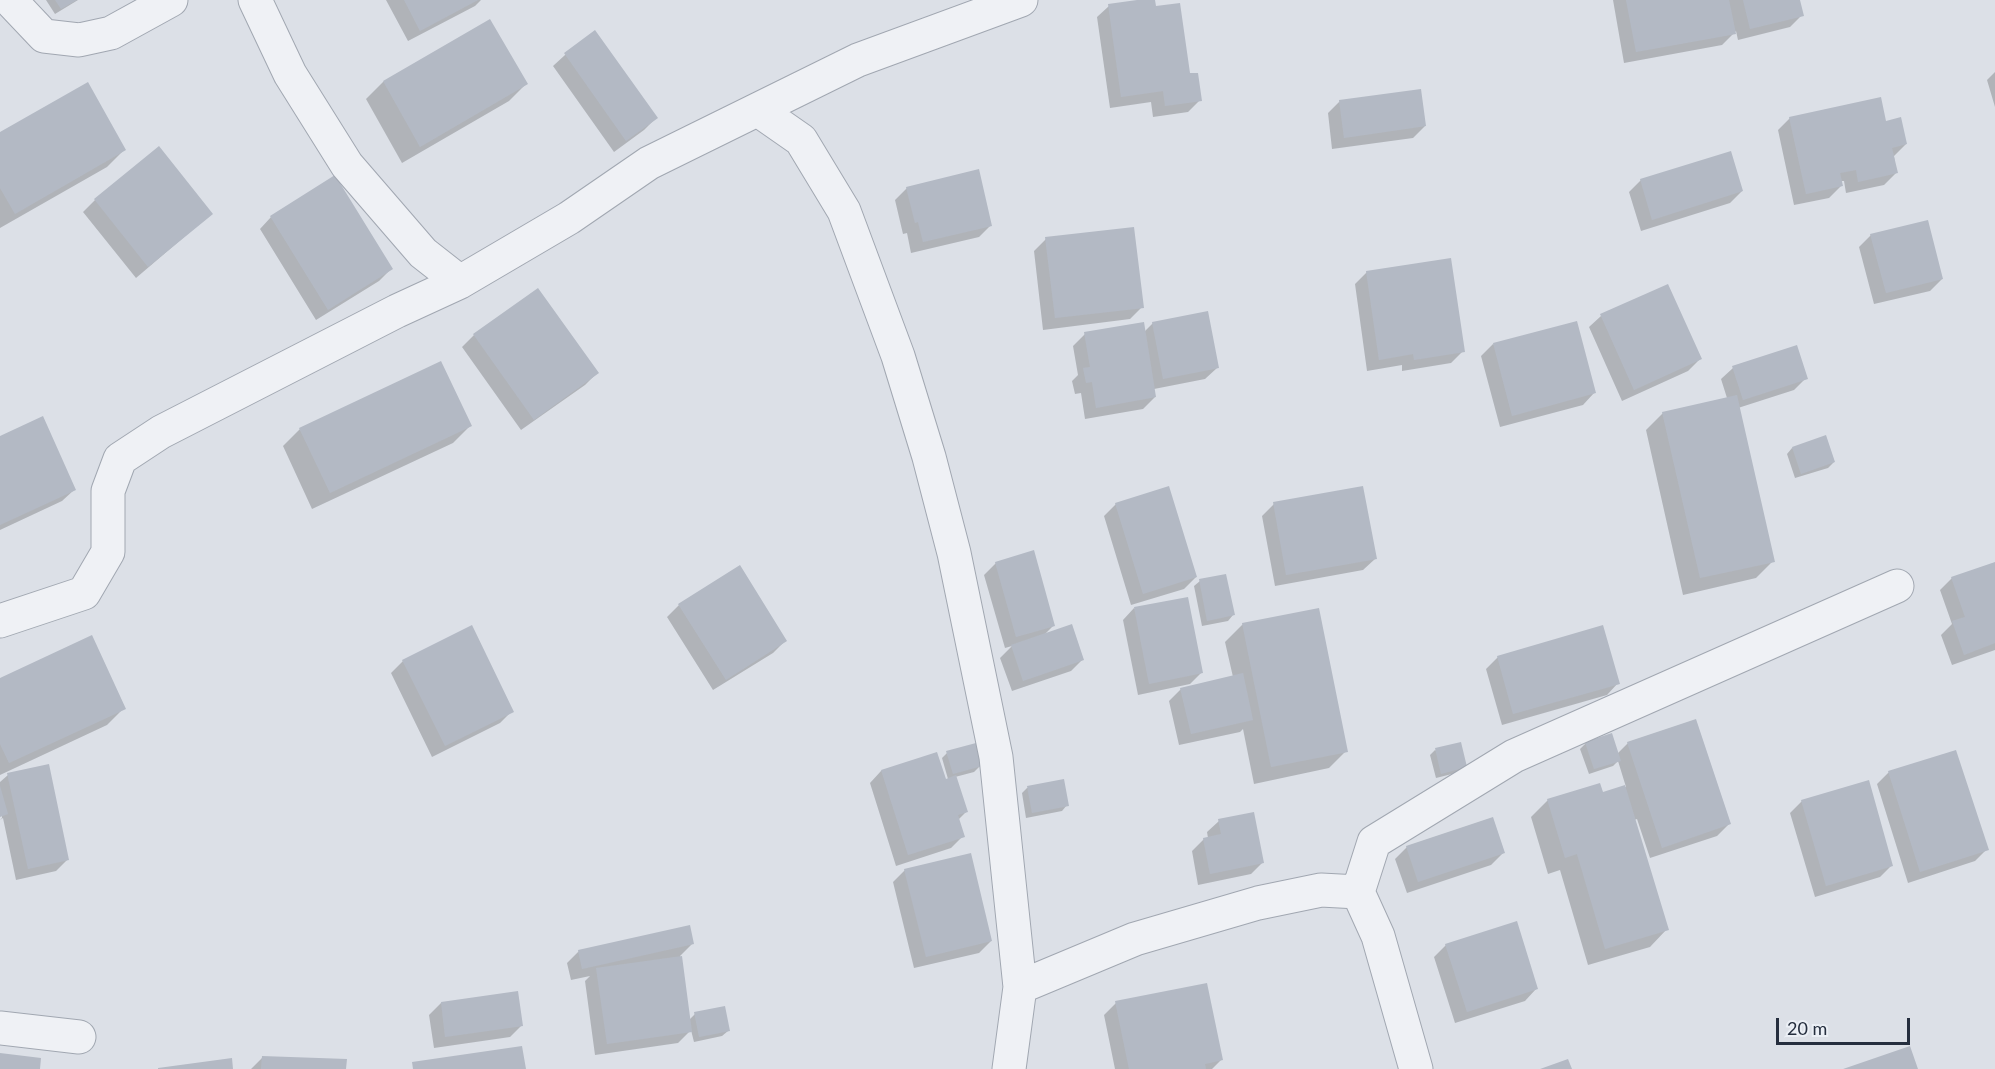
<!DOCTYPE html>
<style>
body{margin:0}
#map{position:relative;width:1995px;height:1069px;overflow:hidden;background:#dce0e7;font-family:Lato,sans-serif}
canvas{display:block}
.scale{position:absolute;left:1776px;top:1018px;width:134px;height:27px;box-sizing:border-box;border:3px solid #252e3e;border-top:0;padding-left:8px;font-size:18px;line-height:21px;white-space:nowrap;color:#252e3e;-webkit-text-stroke:4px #ebeff5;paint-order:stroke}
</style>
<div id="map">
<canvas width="1995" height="1069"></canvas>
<div class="scale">20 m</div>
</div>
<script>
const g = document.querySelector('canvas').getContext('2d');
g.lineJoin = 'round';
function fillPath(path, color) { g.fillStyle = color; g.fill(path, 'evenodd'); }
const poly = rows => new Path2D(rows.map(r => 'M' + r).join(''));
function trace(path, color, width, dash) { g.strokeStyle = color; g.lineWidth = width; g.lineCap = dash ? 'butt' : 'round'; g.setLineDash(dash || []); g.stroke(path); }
const shadow = poly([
 [46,0,78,0,55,14],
 [386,0,481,0,475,6,408,41],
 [1147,0,1153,0,1155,8,1200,100,1188,112,1153,117,1151,102,1110,108,1097,17,1109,6],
 [1613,0,1799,0,1802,15,1790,27,1738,40,1736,31,1722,45,1624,63],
 [490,21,526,84,509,101,402,163,366,99,383,82],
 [595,32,656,118,644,130,614,152,553,66,565,55],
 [1995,72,1995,107,1987,80],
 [1340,101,1425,126,1413,138,1332,149,1328,113],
 [1790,118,1885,122,1906,144,1894,156,1896,173,1884,185,1846,193,1844,181,1840,181,1841,186,1829,198,1794,205,1778,130],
 [0,134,124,150,107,167,0,228],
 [1641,180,1742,191,1730,203,1641,231,1629,192],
 [907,188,991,225,979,237,911,253,907,233,903,234,895,200],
 [95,200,211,214,136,278,83,212],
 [271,217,391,269,379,281,316,320,260,229],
 [1871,235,1942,279,1930,291,1874,304,1859,247],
 [1046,239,1142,307,1130,319,1043,330,1034,251],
 [1367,272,1463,351,1451,363,1402,371,1402,365,1367,371,1355,284],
 [1667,286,1700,359,1688,371,1622,401,1589,327,1601,316],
 [537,290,597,373,585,385,521,430,462,347,474,335],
 [1153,323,1217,368,1205,379,1154,389,1155,397,1143,409,1085,419,1081,393,1075,394,1072,381,1078,375,1073,346,1085,334,1144,332],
 [1493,344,1594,393,1583,405,1500,427,1481,356],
 [1733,368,1806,378,1794,390,1738,408,1773,561,1756,578,1683,595,1646,430,1663,413,1727,398,1721,379],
 [470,426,453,443,312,509,283,446,300,429],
 [0,438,74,490,62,501,0,530],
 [1792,448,1834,462,1828,468,1795,478,1787,454],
 [1116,504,1196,577,1184,589,1131,605,1104,516],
 [1274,504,1375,559,1363,570,1275,586,1262,516],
 [996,563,1053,626,1044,635,1083,659,1071,671,1012,691,1000,658,1012,646,1005,648,984,575],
 [1995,563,1995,650,1952,665,1941,635,1952,624,1940,590,1952,578],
 [1200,581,1233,615,1228,621,1202,626,1194,586],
 [679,605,785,641,773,653,713,690,667,617],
 [1134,608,1202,672,1190,684,1138,695,1123,620],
 [1243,624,1346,751,1329,768,1254,784,1243,729,1240,732,1179,745,1169,701,1181,689,1233,677,1225,642],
 [1498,657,1618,683,1607,695,1502,725,1486,669],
 [403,661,512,711,500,723,432,757,391,673],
 [0,680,124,708,107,725,0,775],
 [1586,743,1617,754,1628,743,1729,824,1717,836,1650,858,1637,819,1634,820,1667,929,1650,947,1588,965,1560,870,1548,874,1531,817,1548,800,1602,794,1626,787,1618,761,1613,766,1589,774,1580,749],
 [1435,750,1465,767,1460,772,1436,778,1430,755],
 [936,753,945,780,948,779,942,758,947,753,980,766,974,772,955,777,966,812,958,820,963,836,951,848,896,866,870,783,881,771],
 [1889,772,1987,849,1975,861,1908,883,1877,784],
 [8,775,68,859,56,871,16,880,3,818,0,820,2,818,2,815,0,815,0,782],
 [1062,781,1067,805,1062,811,1026,818,1022,793,1027,788],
 [1802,801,1892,865,1880,877,1815,897,1790,813],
 [1219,821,1263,862,1251,874,1198,885,1192,851,1204,839,1208,838,1207,832],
 [1407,847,1503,853,1491,865,1407,893,1395,859],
 [905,870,991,941,979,953,914,968,893,882],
 [692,944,680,956,689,1020,695,1014,728,1031,722,1036,694,1042,691,1030,678,1043,595,1055,585,981,590,976,571,980,567,963,579,951],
 [1446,945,1536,989,1525,1001,1455,1023,1434,957],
 [441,1003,522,1025,510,1037,434,1048,429,1015],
 [1116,1003,1221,1060,1212,1069,1115,1069,1104,1015],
 [262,1058,345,1069,251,1069]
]);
const building = poly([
 [55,0,77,0,61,9],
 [404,0,478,0,420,31],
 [1137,0,1155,0,1156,6,1180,3,1190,73,1198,73,1202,101,1165,106,1163,91,1121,97,1108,4],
 [1626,0,1729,0,1736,34,1636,52],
 [1743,0,1800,0,1804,16,1750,29],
 [490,19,528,84,420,147,383,81],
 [595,30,658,118,626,141,564,53],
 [88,82,126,150,15,214,0,188,0,132],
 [1421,89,1426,126,1344,138,1339,100],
 [1881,97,1886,121,1901,117,1907,144,1892,148,1898,173,1858,182,1856,170,1840,173,1843,186,1806,194,1789,117],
 [159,146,213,214,148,267,94,199],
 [1731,151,1743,191,1652,220,1640,179],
 [979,169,992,226,923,242,918,222,915,223,906,187],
 [335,175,393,269,328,310,270,216],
 [1928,220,1943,279,1886,293,1870,234],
 [1134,227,1144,308,1055,318,1045,237],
 [1451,258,1465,352,1414,360,1413,354,1379,360,1366,271],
 [1668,284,1702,359,1634,390,1600,314],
 [538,288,599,373,534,420,473,334],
 [1208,311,1219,368,1163,379,1152,322],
 [1577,321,1596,393,1512,416,1493,343],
 [1144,322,1156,397,1096,408,1092,382,1086,383,1083,368,1090,367,1084,332],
 [1797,345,1808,379,1743,400,1732,366],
 [441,361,472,426,330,493,299,428],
 [1737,395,1775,562,1700,578,1662,412],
 [43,416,76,490,0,525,0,436],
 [1826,435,1835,462,1801,474,1792,447],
 [1169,486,1197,577,1143,594,1115,503],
 [1363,486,1377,559,1286,575,1273,502],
 [1034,550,1055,626,1016,637,995,562],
 [1995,562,1995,643,1964,655,1952,621,1965,617,1951,577],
 [740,565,787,641,726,680,678,604],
 [1226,574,1235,615,1207,621,1199,579],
 [1188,597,1203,673,1149,684,1134,607],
 [1319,608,1348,752,1271,767,1242,623],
 [1072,624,1084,660,1023,681,1011,645],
 [472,625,514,712,445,746,402,660],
 [1603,625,1620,684,1513,714,1497,656],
 [92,635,126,709,9,763,0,744,0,678],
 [1243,673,1253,720,1191,734,1180,688],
 [1696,719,1731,824,1662,848,1627,742],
 [1612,733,1621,761,1594,769,1585,742],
 [1461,742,1467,767,1441,774,1435,748],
 [976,743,982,766,953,774,946,751],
 [1956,750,1989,850,1920,872,1888,771],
 [937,752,946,779,956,775,968,812,958,815,965,837,908,855,881,770],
 [49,764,69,860,28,869,7,773],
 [1064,779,1069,806,1032,813,1027,786],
 [1869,780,1893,866,1826,886,1801,800],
 [1600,783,1603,792,1625,785,1669,930,1605,949,1577,854,1565,858,1547,799],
 [0,786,8,814,0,817],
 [1254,812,1264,863,1210,874,1203,838,1221,834,1218,819],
 [1493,817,1505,853,1418,882,1406,846],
 [971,853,992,941,926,957,904,869],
 [1517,921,1538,989,1467,1012,1445,944],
 [690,925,694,944,582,969,578,950],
 [682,956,692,1032,607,1044,596,968],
 [1207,983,1223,1060,1205,1064,1206,1069,1129,1069,1115,1001],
 [518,991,523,1026,445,1037,441,1002],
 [725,1006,730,1031,699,1037,694,1012],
 [522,1046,526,1069,413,1069,412,1062],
 [1910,1046,1918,1069,1843,1069],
 [0,1053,41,1058,40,1069,0,1069],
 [262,1056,347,1059,346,1069,261,1069],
 [232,1058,233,1069,158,1069,158,1068],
 [1568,1059,1572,1069,1540,1069]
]);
const minor = poly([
 [10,0,44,36,79,40,111,33,171,0],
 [255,0,290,74,347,165,423,253,460,282],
 [758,110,801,140,844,211,898,356,929,457,954,553,996,757,1020,987,1009,1069],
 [0,621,84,593,108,552,108,491,120,459,161,432,397,311,460,282,569,218,649,163,858,60,1021,0],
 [1358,892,1374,842,1514,756,1897,586],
 [1020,987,1135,939,1258,903,1321,890,1358,892,1378,936,1416,1069],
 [0,1028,79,1037]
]);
fillPath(shadow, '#0003');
fillPath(building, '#b3b9c4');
trace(minor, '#a1a7b1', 35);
trace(minor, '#eff1f5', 33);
</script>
